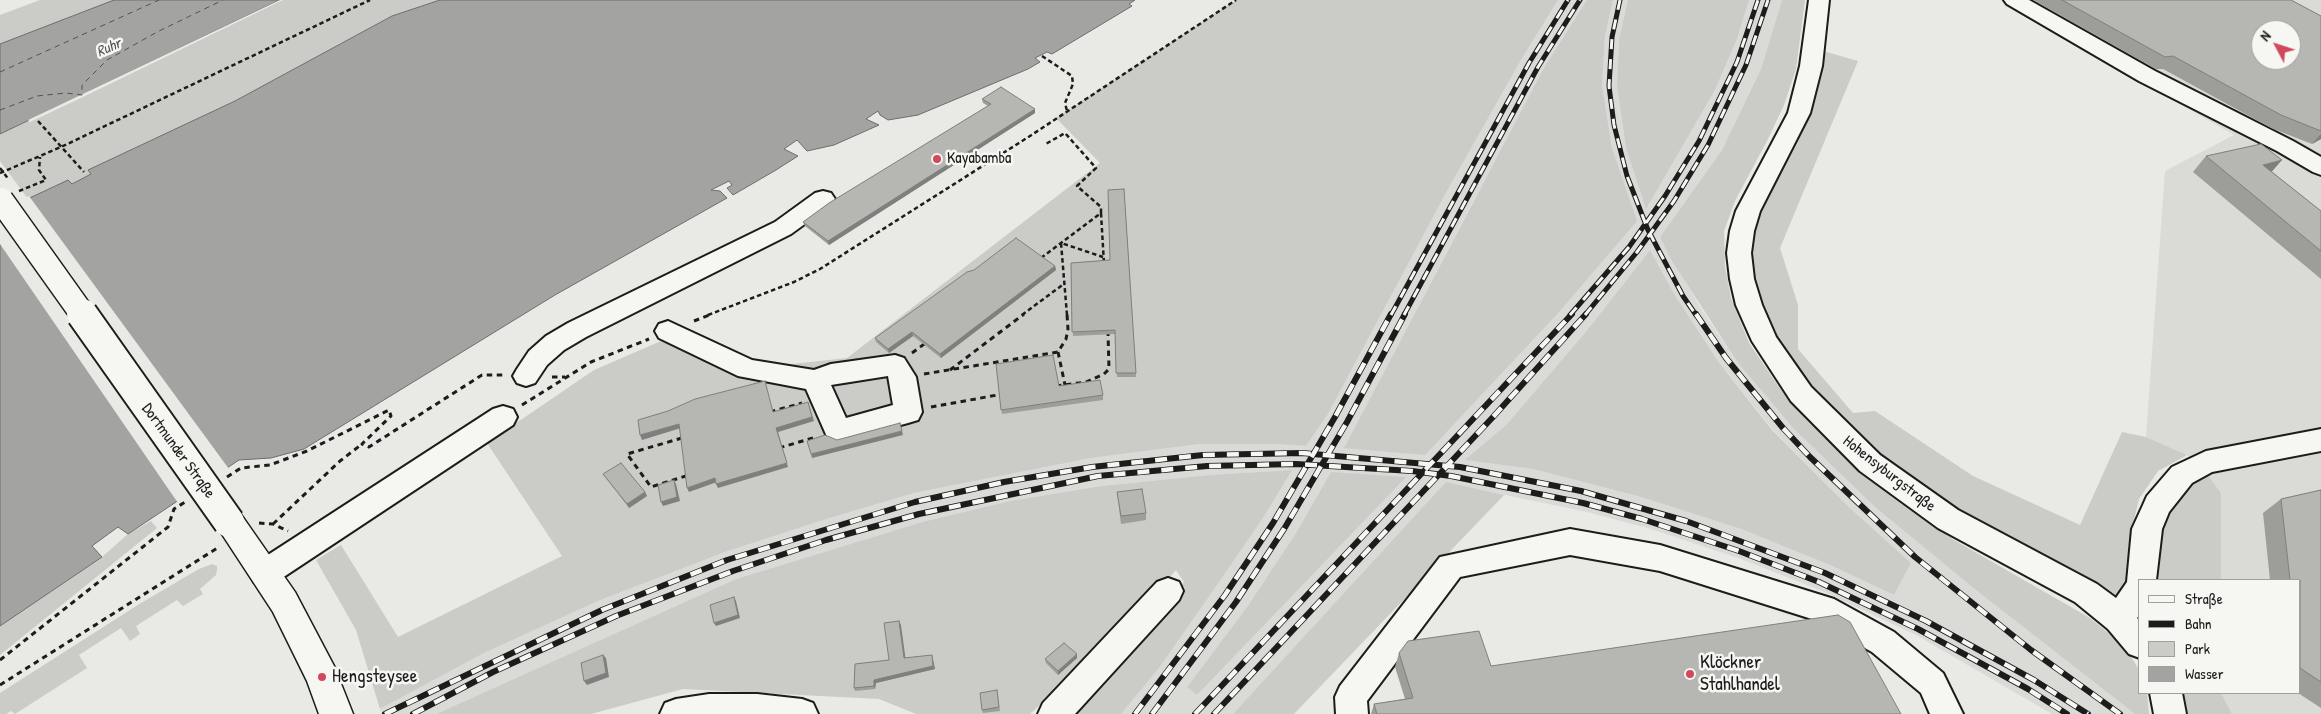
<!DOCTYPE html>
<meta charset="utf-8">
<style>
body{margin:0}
#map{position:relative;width:2321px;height:714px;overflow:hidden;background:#e9e9e5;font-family:"Patrick Hand",sans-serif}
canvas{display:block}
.legend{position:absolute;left:2138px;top:579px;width:162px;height:115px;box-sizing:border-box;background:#f6f6f2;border:1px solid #9f9f9c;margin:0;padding:6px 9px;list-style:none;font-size:15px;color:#1c1c1c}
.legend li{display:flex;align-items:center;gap:10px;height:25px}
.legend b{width:25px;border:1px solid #9f9f9c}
.north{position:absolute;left:2251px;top:20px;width:50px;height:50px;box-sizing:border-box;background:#f6f6f2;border:1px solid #9f9f9c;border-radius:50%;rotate:310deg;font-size:14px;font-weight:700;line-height:20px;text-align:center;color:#1c1c1c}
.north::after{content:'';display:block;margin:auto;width:18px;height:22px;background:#d1495b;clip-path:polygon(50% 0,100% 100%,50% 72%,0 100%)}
</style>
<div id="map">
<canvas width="2321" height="714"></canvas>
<ul class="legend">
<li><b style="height:6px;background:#f6f6f2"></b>Straße</li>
<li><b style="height:6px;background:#1c1c1c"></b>Bahn</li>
<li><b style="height:14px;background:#cbcbc7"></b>Park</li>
<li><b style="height:14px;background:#a3a3a1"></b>Wasser</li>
</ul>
<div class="north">N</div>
</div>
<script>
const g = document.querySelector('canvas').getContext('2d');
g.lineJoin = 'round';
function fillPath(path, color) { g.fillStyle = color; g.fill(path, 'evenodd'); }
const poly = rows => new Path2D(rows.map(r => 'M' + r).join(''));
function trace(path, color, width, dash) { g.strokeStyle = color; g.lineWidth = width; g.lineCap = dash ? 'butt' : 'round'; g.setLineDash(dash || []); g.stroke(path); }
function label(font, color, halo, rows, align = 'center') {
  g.font = font + ' "Patrick Hand",sans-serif'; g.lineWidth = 5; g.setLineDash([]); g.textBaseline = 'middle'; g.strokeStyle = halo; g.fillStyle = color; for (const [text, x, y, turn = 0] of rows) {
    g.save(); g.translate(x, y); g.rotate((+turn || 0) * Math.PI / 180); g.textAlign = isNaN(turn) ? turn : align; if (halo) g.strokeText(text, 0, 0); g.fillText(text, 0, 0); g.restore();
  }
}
const built = poly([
 [1558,0,1587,0,1474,200,1345,447,1620,176,1612,148,1602,85,1605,36,1613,0,1628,0,1619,39,1617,87,1626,148,1646,208,1715,90,1737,39,1749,0,1782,0,1761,69,1722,150,1660,237,1700,307,1738,363,1794,429,1875,507,1972,587,2135,714,2052,714,1916,635,1822,591,1741,559,1651,529,1587,512,1447,483,1233,714,1121,714,1159,668,1215,588,1263,518,1291,470,1209,475,1101,486,1010,501,922,522,736,579,436,714,382,714,380,709,482,654,598,601,725,552,820,521,914,493,1091,458,1200,444,1274,444,1306,446,1328,414,1447,191,1521,60],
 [1650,250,1676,297,1720,364,1773,430,1850,508,1911,563,1894,595,1830,565,1741,529,1641,497,1533,469,1466,460,1507,424,1589,328],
 [1331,472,1267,621,1197,695,1187,687,1247,607,1296,533],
 [2000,0,2321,0,2321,714,2232,714,2221,693,2300,693,2300,580,2221,580,2221,493,2205,471,2187,455,2146,437,2165,171,2234,135],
 [2261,30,2291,30,2291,60,2261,60]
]);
const green = poly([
 [40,0,114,0,0,44,0,15],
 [280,0,440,0,392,16,235,101,88,170,92,174,72,184,68,180,28,199,0,161,0,134],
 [1236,0,1558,0,1521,60,1447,191,1328,414,1306,446,1274,444,1200,444,1091,458,914,493,820,521,725,552,598,601,482,654,380,709,356,630,316,560,341,545,398,637,562,556,487,443,594,370,661,341,740,373,747,369,847,358,1100,163,1056,118],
 [1587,0,1613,0,1605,36,1602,85,1612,148,1637,221,1559,312,1425,455,1344,448,1544,68],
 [1628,0,1749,0,1737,39,1715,90,1646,209,1626,148,1617,87,1619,39],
 [1782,0,1805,0,1796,69,1784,105,1768,139,1735,201,1724,231,1725,267,1731,298,1749,343,1781,390,1825,438,1872,480,1954,540,2090,618,2124,646,2140,671,2140,693,2147,693,2149,714,2135,714,1972,587,1875,507,1794,429,1738,363,1672,261,1660,237,1722,150,1761,69],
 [1823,51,1858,61,1780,248,1798,305,1798,349,1853,413,1875,411,1973,476,2080,525,2122,432,2146,437,2187,455,2158,471,2139,499,2132,528,2133,560,2126,581,2115,597,2100,587,1993,534,1881,461,1790,367,1758,303,1750,255,1752,233,1759,212,1801,131,1809,112,1818,80],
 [1650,250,1676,297,1720,364,1772,430,1850,508,1911,563,1894,595,1830,565,1741,529,1641,497,1533,469,1465,460,1507,424,1589,328],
 [1292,470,1263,518,1215,588,1159,668,1121,714,1067,714,1184,582,1176,570,1139,612,1030,714,916,714,879,699,683,689,591,714,436,714,736,579,922,522,1010,501,1101,486,1209,475],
 [2205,471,2221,493,2221,580,2155,580,2158,547,2166,510,2188,483],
 [1331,472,1406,477,1197,695,1187,687,1247,607,1296,533],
 [1446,482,1504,495,1294,714,1233,714],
 [151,521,157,528,0,655,0,626,102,557,128,534],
 [212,564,217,566,217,570,216,575,200,589,203,594,183,606,177,600,136,626,140,634,130,641,121,628,79,655,87,668,15,714,11,711,6,714,0,714,0,693,141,603,199,569],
 [2182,693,2221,693,2232,714,2188,714]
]);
const water = poly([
 [114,0,280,0,0,134,0,44,114,0],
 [440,0,1135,0,1129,4,1132,6,1052,54,1047,52,1035,58,1040,62,1028,69,918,115,888,120,880,115,878,111,866,119,879,125,834,145,807,151,797,140,784,149,798,156,776,170,733,195,727,188,732,185,729,181,711,190,720,191,727,198,555,295,304,449,271,458,239,460,128,534,118,527,92,546,102,557,0,626,0,212,68,180,72,184,91,174,88,170,235,101,392,16,440,0]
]);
const pier = poly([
 [280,0,283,0,83,97,30,122,28,120],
 [29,196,229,469,178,503,0,244,0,209]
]);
const ferry = poly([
 [0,72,159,0],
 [0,110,37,96,66,93,82,95,82,85,107,60,159,31,223,0]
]);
const pathFar1 = poly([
 [1042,56,1072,76,1073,84,1065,103,1067,111],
 [38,121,84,172],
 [0,173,61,147,370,0],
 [19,191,46,180,39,170,40,157],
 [1101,213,1104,264],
 [1041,258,1101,213,1101,207,1077,186,1096,168,1065,133,1044,145],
 [708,315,794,282,820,269,1030,136,1236,0],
 [1022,315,1065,283],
 [1067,315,1061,243,1103,257]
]);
const path = poly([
 [694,321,712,314],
 [1058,352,1065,385],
 [912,353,927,342],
 [950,370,1024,314],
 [924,374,1058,352,1066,339,1068,329,1067,314],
 [552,377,565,377],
 [1056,386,1086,382,1104,374,1109,369,1108,332],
 [522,405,591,362,649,339],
 [931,407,1003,394],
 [770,412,802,403],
 [682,438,627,454,651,487,689,475],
 [779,448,816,437],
 [227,477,241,468,270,465,307,451,389,410,391,416,362,444,369,447,482,375,505,375],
 [259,523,273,524,288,531],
 [273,524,340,461,362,444],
 [0,660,168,527,174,509,185,502],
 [0,685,219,547]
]);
const minor = poly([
 [1809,0,1829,0,1822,66,1810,113,1760,211,1754,231,1751,253,1754,279,1762,305,1776,337,1811,387,1880,455,1958,510,2097,584,2116,598,2127,582,2132,529,2143,505,2147,496,2172,467,2206,451,2321,429,2321,451,2212,472,2192,483,2169,512,2162,529,2156,580,2140,580,2140,614,2137,618,2140,621,2140,658,2129,654,2108,629,2075,602,1938,528,1860,471,1791,401,1752,341,1736,305,1730,279,1727,253,1730,231,1736,211,1788,113,1800,66,1809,0],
 [2004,0,2029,0,2155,71,2293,141,2321,157,2321,175,2313,172,2277,151,2139,81,2007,4,2004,0],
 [823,191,831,193,835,199,831,205,791,234,586,337,564,350,547,365,535,383,526,386,517,383,513,376,517,369,529,351,546,336,568,323,775,222,815,193,823,191],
 [668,321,752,360,814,370,831,364,895,355,904,358,916,377,922,412,918,420,908,423,838,442,828,439,806,389,738,376,659,338,655,331,659,324,668,321],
 [888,376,893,405,846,418,831,385,888,376],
 [503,406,513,409,517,417,513,425,276,582,265,586,254,582,250,573,254,564,493,409,503,406],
 [1570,529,1660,545,1834,599,1894,632,1943,673,1963,714,1930,714,1921,693,1872,652,1815,620,1660,571,1570,555,1460,577,1367,701,1368,714,1336,714,1335,697,1340,686,1440,557,1570,529],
 [1168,578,1179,582,1183,591,1179,600,1075,714,1038,714,1043,703,1157,582,1168,578],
 [2150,693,2182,693,2186,714,2154,714,2150,693],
 [709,694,757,694,802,699,813,703,818,714,660,714,665,703,676,699,709,694]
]);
const major = poly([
 [229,509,240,513,295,592,334,666,353,714,319,714,307,681,273,612,214,522,218,513,229,509]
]);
const railFar1 = poly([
 [1620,0,1612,37,1609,86,1614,125,1627,176,1648,230,1683,296,1696,315],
 [1391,315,1529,63,1568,0],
 [1404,315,1538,67,1580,0],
 [1570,315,1629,247,1665,196,1699,141,1737,62,1758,0],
 [1585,315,1637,252,1674,201,1708,145,1746,65,1768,0]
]);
const rail = poly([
 [1696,314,1726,358,1783,428,1810,457,1915,557,2031,650,2120,714],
 [385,714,602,610,727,560,915,502,1004,482,1092,467,1203,455,1302,453,1460,467,1581,491,1686,521,1825,573,1926,621,2034,680,2088,714],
 [413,714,493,672,616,616,733,571,826,540,919,514,1098,476,1207,466,1296,464,1412,471,1451,476,1583,503,1642,519,1739,551,1819,582,1918,629,2028,689,2067,714],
 [1135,714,1225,595,1273,523,1335,417,1391,314],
 [1152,714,1236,602,1284,529,1347,422,1405,314],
 [1195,714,1572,314],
 [1214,714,1493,417,1586,314]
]);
const pathBridge = poly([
 [0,168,9,180]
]);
const majorBridgeFar1 = poly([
 [1,200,83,315]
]);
const majorBridge = poly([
 [82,314,229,522]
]);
const wall = poly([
 [2033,0,2291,0,2321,16,2321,139,2312,144,2271,128,2163,69,2156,69],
 [982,99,1035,109,1035,113,829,245,805,226,803,222,988,106,983,103],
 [2206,156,2272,172,2321,211,2321,279,2193,172],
 [1124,189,1136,377,1117,377,1115,334,1073,336,1071,263,1110,260],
 [1055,266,1056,270,941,358,913,336,889,353,876,342,875,338],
 [996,364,1059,386,1103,395,1103,400,1002,414],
 [603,474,645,492,647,496,629,508],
 [2321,490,2321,708,2298,693,2300,693,2300,580,2270,580,2263,513,2281,499],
 [1117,492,1146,513,1146,520,1121,524],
 [899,621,905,658,932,655,935,669,876,683,875,689,855,691,854,688,889,660],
 [1399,653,1491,666,1901,714,1371,714,1374,704,1405,699,1395,667],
 [1077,654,1077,658,1058,675,1046,663,1045,659],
 [997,690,1000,711,983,713,982,710]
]);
const shadedWall = poly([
 [1035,109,1035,113,829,245,828,241],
 [2321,134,2321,139,2312,144],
 [2282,160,2268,176,2263,165],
 [1055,266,1056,270,941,358,940,354],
 [912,332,913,336,889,353,888,349],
 [808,402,814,421,778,432,788,467,718,488,716,484,776,428],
 [679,424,681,428,642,440,640,435],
 [902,431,903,435,812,458,811,454],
 [715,478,717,482,689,492,687,488],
 [674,480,676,484,680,501,663,506,661,502],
 [645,492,647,496,629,508,627,504],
 [734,597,736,601,740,618,716,626,714,623],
 [899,621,901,625,906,662,904,658],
 [1077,654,1077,658,1058,675,1058,671],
 [603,655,606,658,609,677,587,685,584,681],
 [932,655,935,669,876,683,875,689,874,686,874,680]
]);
const building = poly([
 [2062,0,2291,0,2321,16,2321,131,2281,115,2173,56,2165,57,2062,0],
 [2261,30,2291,30,2291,60,2261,60,2261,30],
 [1001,87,1035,109,828,241,803,222,829,203,991,104,982,99,1001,87],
 [2261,144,2282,160,2263,165,2321,211,2321,251,2206,156,2261,144],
 [1124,189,1136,373,1116,373,1115,330,1072,332,1071,263,1110,260,1108,190,1124,189],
 [1016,238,1055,266,940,354,912,332,888,349,875,338,967,272,974,270,1016,238],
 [1053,355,1059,386,1100,380,1103,395,1001,410,996,364,1053,355],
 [765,381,773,412,808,402,812,417,776,428,787,463,716,484,715,478,687,488,679,424,640,435,638,420,668,411,695,399,765,381],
 [900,423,902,431,811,454,807,441,825,435,837,440,900,423],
 [621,463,645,492,627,504,603,474,621,463],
 [674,480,677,497,661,502,658,485,674,480],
 [1142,489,1146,513,1121,516,1117,492,1142,489],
 [2321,490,2321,682,2300,668,2300,580,2290,580,2281,499,2321,490],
 [734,597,738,615,714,623,710,605,734,597],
 [1838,615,1850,622,1901,714,1377,714,1374,704,1413,698,1399,653,1408,641,1479,631,1491,666,1838,615],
 [899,621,904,658,932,655,933,666,874,680,874,686,854,688,855,664,889,660,884,623,899,621],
 [1064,643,1077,654,1058,671,1045,659,1064,643],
 [603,655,606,673,584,681,581,663,603,655],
 [997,690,999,707,982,710,980,693,997,690]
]);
const markers = [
 [937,159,5,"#d1495b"],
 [1690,674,5,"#d1495b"],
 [322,677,5,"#d1495b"]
];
const farWaternames = [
 ["Ruhr",109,48,-24]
];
const poiNames = [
 ["Kayabamba",947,159]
];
const streetNames = [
 ["Dortmunder Straße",178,451,54],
 ["Hohensyburgstraße",1889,474,38]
];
const nearPoinames = [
 ["Klöckner",1700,663],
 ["Stahlhandel",1700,685],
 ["Hengsteysee",332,677]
];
fillPath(built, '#dadad6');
fillPath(green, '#cbcbc7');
fillPath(water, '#a3a3a1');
trace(water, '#6d6d6c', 1);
fillPath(pier, '#e9e9e5');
trace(ferry, '#525251', 1, [5.5, 4.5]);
trace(minor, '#1c1c1c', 4);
trace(major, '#1c1c1c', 3);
trace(pathFar1, '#1c1c1c', 2.5, [4.5, 3]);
trace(path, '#1c1c1c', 3, [5.5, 4.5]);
fillPath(minor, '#f6f6f2');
fillPath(major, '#f6f6f2');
trace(railFar1, '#1c1c1c', 5);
trace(rail, '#1c1c1c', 6);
trace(railFar1, '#f6f6f2', 3, [10]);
trace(rail, '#f6f6f2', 4.5, [12]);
trace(majorBridgeFar1, '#1c1c1c', 27, []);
trace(majorBridge, '#1c1c1c', 34, []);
trace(pathBridge, '#1c1c1c', 2.5, [4.5, 3]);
trace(majorBridgeFar1, '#f6f6f2', 24);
trace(majorBridge, '#f6f6f2', 30);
fillPath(wall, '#9d9d9a');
fillPath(shadedWall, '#7f7f7d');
fillPath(building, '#b6b6b3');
trace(building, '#7f7f7d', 1);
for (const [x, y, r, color] of markers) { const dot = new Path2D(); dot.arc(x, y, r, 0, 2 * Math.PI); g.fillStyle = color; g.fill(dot); trace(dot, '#f6f6f2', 2); }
label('italic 15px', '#525251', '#f6f6f2', farWaternames);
label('16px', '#1c1c1c', '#f6f6f2', poiNames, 'left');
label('16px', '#1c1c1c', '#f6f6f2', streetNames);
label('19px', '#1c1c1c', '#f6f6f2', nearPoinames, 'left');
</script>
